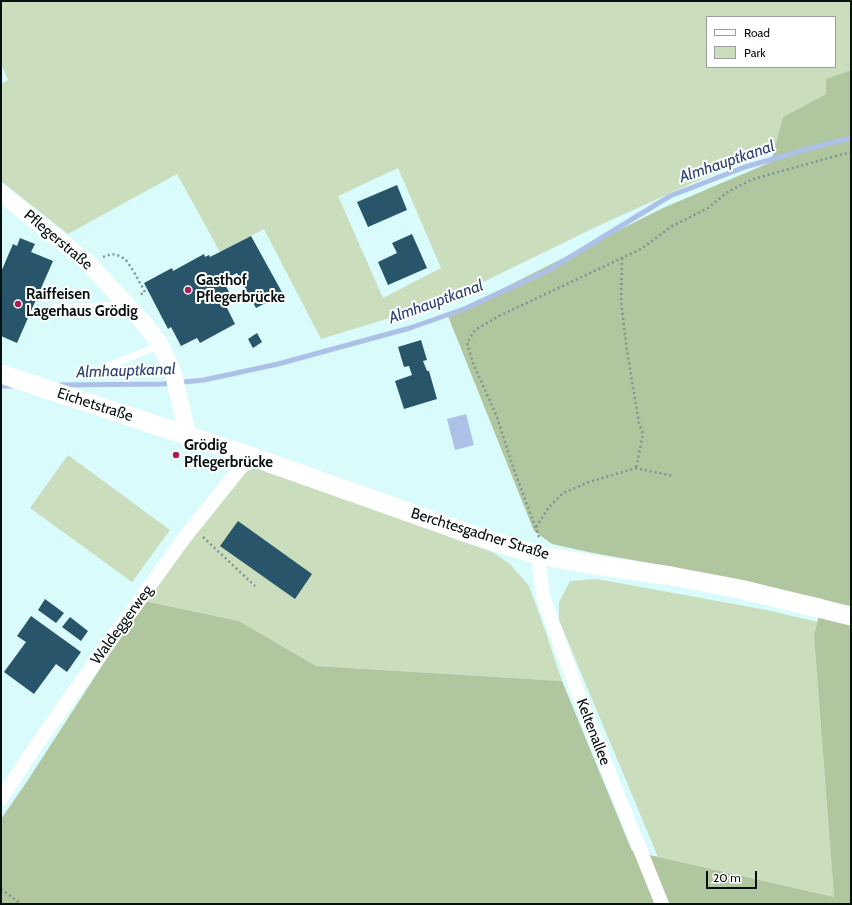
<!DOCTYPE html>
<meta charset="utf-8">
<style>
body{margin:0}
#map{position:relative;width:852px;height:905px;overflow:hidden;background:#dafbfc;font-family:Cabin,sans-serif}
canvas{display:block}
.frame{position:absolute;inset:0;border:2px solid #051010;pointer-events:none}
.legend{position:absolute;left:706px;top:16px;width:130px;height:52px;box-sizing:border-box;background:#fff;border:1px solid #9b9f9f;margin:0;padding:5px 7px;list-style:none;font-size:12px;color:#051010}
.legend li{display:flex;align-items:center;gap:8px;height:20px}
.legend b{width:20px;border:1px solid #9b9f9f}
.scale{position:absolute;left:706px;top:871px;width:51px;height:18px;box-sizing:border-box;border:2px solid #051010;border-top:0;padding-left:5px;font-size:12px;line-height:14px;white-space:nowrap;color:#051010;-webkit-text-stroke:3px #fff;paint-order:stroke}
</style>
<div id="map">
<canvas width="852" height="905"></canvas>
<div class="frame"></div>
<ul class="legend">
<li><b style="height:5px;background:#fff"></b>Road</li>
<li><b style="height:11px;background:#caddbd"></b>Park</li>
</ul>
<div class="scale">20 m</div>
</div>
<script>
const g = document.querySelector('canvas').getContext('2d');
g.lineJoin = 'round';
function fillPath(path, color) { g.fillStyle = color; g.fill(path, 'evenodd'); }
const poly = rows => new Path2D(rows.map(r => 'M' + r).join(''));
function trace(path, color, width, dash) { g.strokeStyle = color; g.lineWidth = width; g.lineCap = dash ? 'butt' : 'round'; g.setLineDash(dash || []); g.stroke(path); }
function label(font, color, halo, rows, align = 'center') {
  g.font = font + ' Cabin,sans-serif'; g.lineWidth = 4; g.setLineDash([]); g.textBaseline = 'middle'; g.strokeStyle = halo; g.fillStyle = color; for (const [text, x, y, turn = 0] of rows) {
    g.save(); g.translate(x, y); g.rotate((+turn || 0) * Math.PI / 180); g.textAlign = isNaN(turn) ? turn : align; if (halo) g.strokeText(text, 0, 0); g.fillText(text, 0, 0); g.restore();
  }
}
const green = poly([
 [1,1,851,1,851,70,826,79,826,94,783,117,776,145,598,226,442,302,321,339,264,229,220,252,177,174,68,234,1,181,1,84,8,80,1,64],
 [707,17,835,17,835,67,707,67],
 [398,168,441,268,383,298,338,196],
 [68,455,170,530,132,582,30,508],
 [255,468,338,496,492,552,510,564,529,586,544,627,562,681,316,666,239,621,144,601,238,476],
 [597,579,767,610,818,622,814,636,834,897,658,857,559,620,559,602,570,581]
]);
const forest = poly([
 [851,70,851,904,1,904,1,819,28,780,144,601,239,621,316,666,562,681,632,851,834,897,814,636,823,599,672,567,593,553,552,544,534,531,448,316,663,208,771,162,783,117,826,94,826,79]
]);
const water = poly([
 [466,414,474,445,455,450,447,419]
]);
const stream = poly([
 [60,385,162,384,204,380,278,364,410,328,464,309,549,270,670,196,745,167,818,146,851,138],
 [1,386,12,386]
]);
const building = poly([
 [397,185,407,210,368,227,357,202],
 [412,234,427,268,388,285,378,262,397,253,392,243],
 [251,236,283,294,256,308,237,273,223,280,231,296,223,300,235,324,200,343,197,338,181,346,171,327,168,329,144,283,172,268,173,271,204,254,205,257,209,255,210,257],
 [20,238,35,244,31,252,53,261,17,343,1,336,1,272,13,244,17,246],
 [257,333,262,342,253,348,248,339],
 [421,340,427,360,423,361,427,371,429,371,437,399,404,409,395,381,412,375,409,366,404,367,398,347],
 [238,521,312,574,295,599,220,546],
 [45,599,64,613,56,623,38,610],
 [31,616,81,652,67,672,56,664,34,694,4,672,26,642,17,636],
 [70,617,88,631,81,641,62,627]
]);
const path = poly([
 [103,257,112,254,120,256,126,260,134,272,145,292,140,295],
 [622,258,621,301,627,351,639,423,643,434,636,468],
 [536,527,549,507,563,493,589,482,636,468,673,476],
 [203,537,255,586],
 [539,537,513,467,497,417,473,363,467,343,475,330,499,316,641,249,672,226,708,208,729,191,753,179,843,154,851,153],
 [1,889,21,904]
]);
const service = poly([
 [53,308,124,305],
 [97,371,160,345]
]);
const minor = poly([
 [538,555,543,597,589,723,662,904],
 [1,799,36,746,120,627,185,537,250,456]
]);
const tertiary = poly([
 [1,193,88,263,144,323,160,344,173,372,188,436]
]);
const secondary = poly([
 [1,374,250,456,473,535,538,555,589,564,671,576,740,589,851,616]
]);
const markers = [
 [188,290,4,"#ad1d55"],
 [18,304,4,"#ad1d55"],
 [176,455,4,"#ad1d55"]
];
const streetNames = [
 ["Pflegerstraße",58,240,40],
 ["Eichetstraße",95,405,18],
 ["Berchtesgadner Straße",480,534,17],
 ["Waldeggerweg",122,625,-54],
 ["Keltenallee",593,732,69]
];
const poiNames = [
 ["Gasthof",196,281],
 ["Pflegerbrücke",196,298],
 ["Raiffeisen",26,295],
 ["Lagerhaus Grödig",26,312],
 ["Grödig",184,446],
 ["Pflegerbrücke",184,463]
];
const waterNames = [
 ["Almhauptkanal",727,162,-19],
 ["Almhauptkanal",436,302,-20],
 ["Almhauptkanal",126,371,-2]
];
fillPath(green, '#caddbd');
fillPath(forest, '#afc69e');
fillPath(water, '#adc0e7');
trace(stream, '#adc0e7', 5);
fillPath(building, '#29556a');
trace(path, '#7d9595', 2.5, [2, 3]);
trace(service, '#fff', 7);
trace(minor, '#fff', 14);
trace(tertiary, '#fff', 17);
trace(secondary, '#fff', 19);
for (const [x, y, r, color] of markers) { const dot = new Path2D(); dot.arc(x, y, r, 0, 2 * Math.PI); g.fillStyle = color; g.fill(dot); trace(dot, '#fff', 1.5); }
label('15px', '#051010', '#fff', streetNames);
label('bold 15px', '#051010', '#fff', poiNames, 'left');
label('italic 16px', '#2d4375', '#fff', waterNames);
</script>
